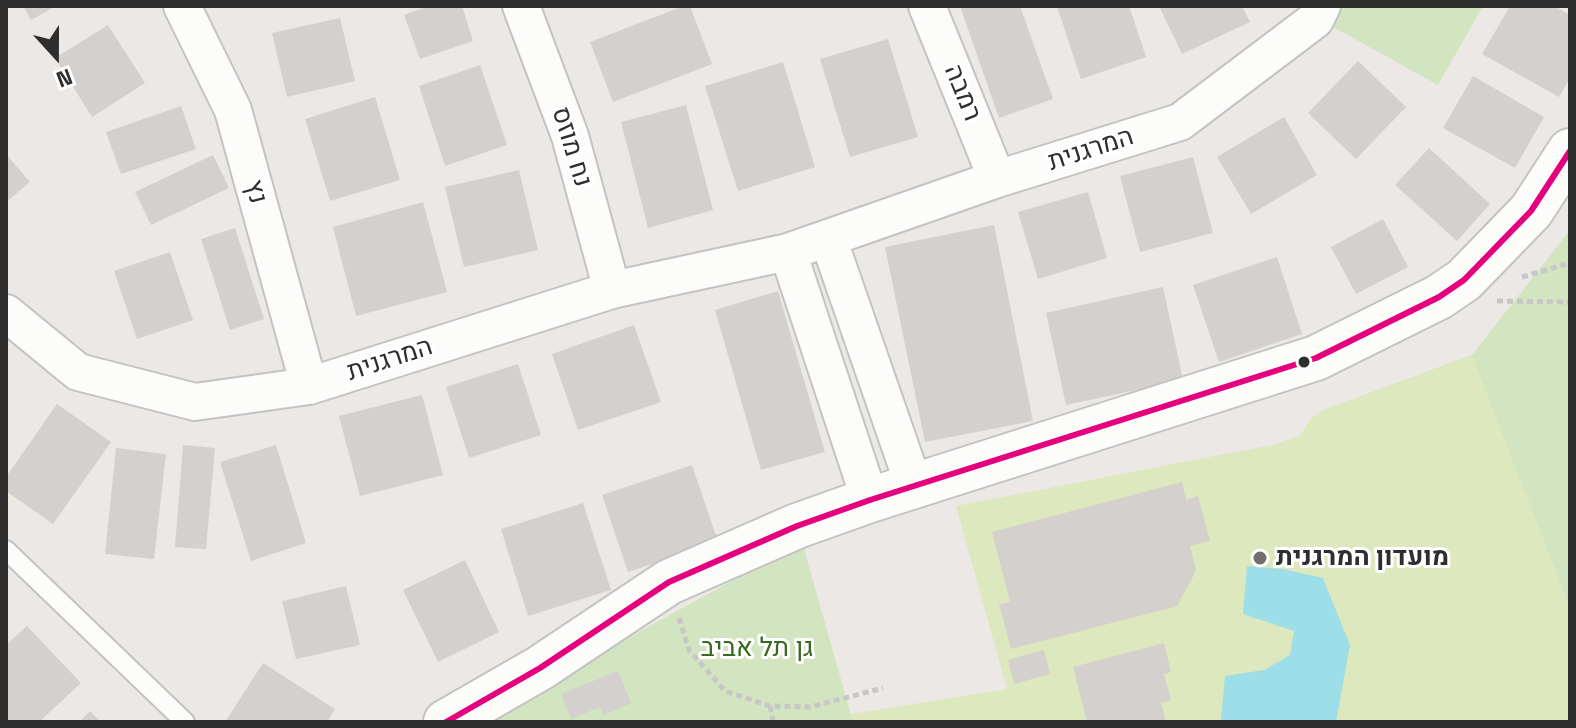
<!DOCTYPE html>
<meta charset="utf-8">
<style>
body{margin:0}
#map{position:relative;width:1576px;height:728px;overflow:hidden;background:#ebe8e5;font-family:"Space Grotesk",sans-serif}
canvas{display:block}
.frame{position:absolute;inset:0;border:8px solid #2e2e2e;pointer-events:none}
.north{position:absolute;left:16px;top:16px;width:80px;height:80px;-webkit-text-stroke:6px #fff;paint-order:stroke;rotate:159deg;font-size:22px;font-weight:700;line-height:32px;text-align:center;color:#2e2e2e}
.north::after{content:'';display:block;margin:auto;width:28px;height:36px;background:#2e2e2e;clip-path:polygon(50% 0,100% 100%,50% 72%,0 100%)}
</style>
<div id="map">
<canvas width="1576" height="728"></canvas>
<div class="frame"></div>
<div class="north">N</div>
</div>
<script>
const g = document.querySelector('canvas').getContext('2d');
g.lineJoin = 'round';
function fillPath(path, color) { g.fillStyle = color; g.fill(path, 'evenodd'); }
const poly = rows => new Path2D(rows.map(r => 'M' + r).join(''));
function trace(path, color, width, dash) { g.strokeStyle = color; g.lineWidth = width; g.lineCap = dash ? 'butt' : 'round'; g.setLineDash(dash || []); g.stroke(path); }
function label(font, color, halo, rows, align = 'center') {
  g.font = font + ' "Space Grotesk",Heebo,sans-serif'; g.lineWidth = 6; g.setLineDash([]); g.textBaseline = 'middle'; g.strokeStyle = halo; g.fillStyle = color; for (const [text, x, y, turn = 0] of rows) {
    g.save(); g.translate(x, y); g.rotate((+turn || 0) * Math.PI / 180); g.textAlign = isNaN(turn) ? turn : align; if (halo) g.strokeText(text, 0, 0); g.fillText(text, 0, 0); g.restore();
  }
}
const green = poly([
 [1343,6,1483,6,1438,85,1333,27],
 [1570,230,1570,609,1525,492,1277,444,1301,435,1310,420,1321,411,1472,355],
 [802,542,853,722,471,722,538,676,621,642]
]);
const pitch = poly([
 [1472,355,1570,609,1570,722,853,722,851,714,1007,689,956,506,1277,444,1301,435,1310,420,1321,411]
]);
const water = poly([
 [1247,566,1283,569,1323,578,1350,645,1336,722,1221,721,1225,676,1264,670,1290,655,1294,631,1243,614]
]);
const building = poly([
 [23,6,56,6,31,20],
 [429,6,462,6,473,41,420,59,404,15],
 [684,6,690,6,712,64,613,102,590,42],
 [960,6,1020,6,1053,99,999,118],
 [1057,6,1129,6,1146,57,1081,79],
 [1159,6,1242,6,1250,22,1182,54],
 [1510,6,1554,6,1570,15,1570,78,1559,97,1482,54],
 [340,18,355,81,287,97,272,33],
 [108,25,145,83,92,117,55,58],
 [888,39,918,137,850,157,820,59],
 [1358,61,1406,107,1356,159,1308,113],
 [783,62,815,167,738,191,705,86],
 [480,65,507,145,445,166,419,86],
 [1473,76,1544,117,1515,168,1443,128],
 [375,97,400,180,330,201,305,119],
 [686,105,713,210,648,228,621,122],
 [181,106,196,149,121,174,106,132],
 [1284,117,1317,175,1251,214,1217,157],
 [1429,148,1490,204,1457,241,1395,185],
 [6,154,30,182,6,202],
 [213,155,229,188,151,225,135,192],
 [1193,157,1213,233,1140,252,1120,176],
 [519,170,538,250,464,267,445,187],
 [1088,192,1107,258,1038,279,1018,212],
 [423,202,447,292,356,316,333,227],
 [1383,219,1408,267,1356,294,1331,247],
 [994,225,1033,421,925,442,885,247],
 [235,228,264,319,230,330,201,239],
 [170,252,193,320,137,339,114,271],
 [1277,257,1302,334,1219,362,1193,285],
 [1163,287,1183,380,1066,405,1046,313],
 [778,291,825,452,761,470,715,310],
 [634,325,661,402,578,430,552,354],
 [518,364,541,435,469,458,446,387],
 [422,395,443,475,360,496,339,416],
 [57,404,111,442,53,524,6,491,6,477],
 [183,445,215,448,206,549,175,547],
 [276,445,306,543,251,561,220,462],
 [116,448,166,454,154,559,105,554],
 [692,465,718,542,628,572,602,495],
 [1182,482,1186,500,1198,496,1210,541,1190,546,1196,571,1177,606,1011,649,999,604,1010,602,992,532],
 [583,503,611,590,528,616,501,529],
 [465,560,499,632,438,662,403,590],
 [346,586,360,645,296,659,282,601],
 [27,626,81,683,39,722,6,722,6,645],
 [1164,643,1171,672,1164,674,1171,700,1161,703,1166,722,1087,722,1073,667],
 [1044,650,1050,674,1014,684,1008,660],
 [263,663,335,709,327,722,225,722],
 [618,671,631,703,603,715,600,707,571,719,561,694],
 [90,711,101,722,79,722]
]);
const path = poly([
 [1522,277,1570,263],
 [1497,301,1570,302],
 [679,618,689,650,725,691,770,706,810,707,883,688],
 [770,706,773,722]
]);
const service = poly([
 [6,550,185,722]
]);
const minor = poly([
 [182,6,233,110,309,386],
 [521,6,570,136,612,290],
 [927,6,997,179],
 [828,238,914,486],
 [788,252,870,500],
 [6,313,78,372,195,402,309,386,612,290,788,252,997,179,1180,122,1315,20,1322,6]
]);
const tertiary = poly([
 [446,722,540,668,669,582,797,526,870,500,1316,358,1439,297,1464,280,1531,211,1570,151]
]);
const bus1 = poly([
 [446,722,540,668,669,582,797,526,870,500,1316,358,1439,297,1464,280,1531,211,1570,151]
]);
const markers = [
 [1304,362,7,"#2e2e2e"],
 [1260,558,8,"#706f6e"]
];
const streetNames = [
 ["רמבה",962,93,68],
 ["נח מוזס",571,147,73],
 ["המרגנית",1091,150,-18],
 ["נץ",255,192,75],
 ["המרגנית",390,360,-18]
];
const poiNames = [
 ["מועדון המרגנית",1276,558]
];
const parkNames = [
 ["גן תל אביב",757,649]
];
fillPath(green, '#d2e4c0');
fillPath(pitch, '#dde8be');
fillPath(water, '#9ddee8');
fillPath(building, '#d3d0ce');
trace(service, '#c4c3c3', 22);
trace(minor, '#c4c3c3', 40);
trace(tertiary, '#c4c3c3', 48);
trace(path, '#c8c7c7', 5, [6, 4]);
trace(service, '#fcfcfb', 18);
trace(minor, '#fcfcfb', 36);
trace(tertiary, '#fcfcfb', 44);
trace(bus1, '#e5007d', 6);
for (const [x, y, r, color] of markers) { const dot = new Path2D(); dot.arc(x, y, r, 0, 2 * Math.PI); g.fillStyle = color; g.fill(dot); trace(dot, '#fff', 3); }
label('26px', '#2e2e2e', '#fff', streetNames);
label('bold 26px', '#2e2e2e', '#fff', poiNames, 'left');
label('26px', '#376a1f', '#fff', parkNames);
</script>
